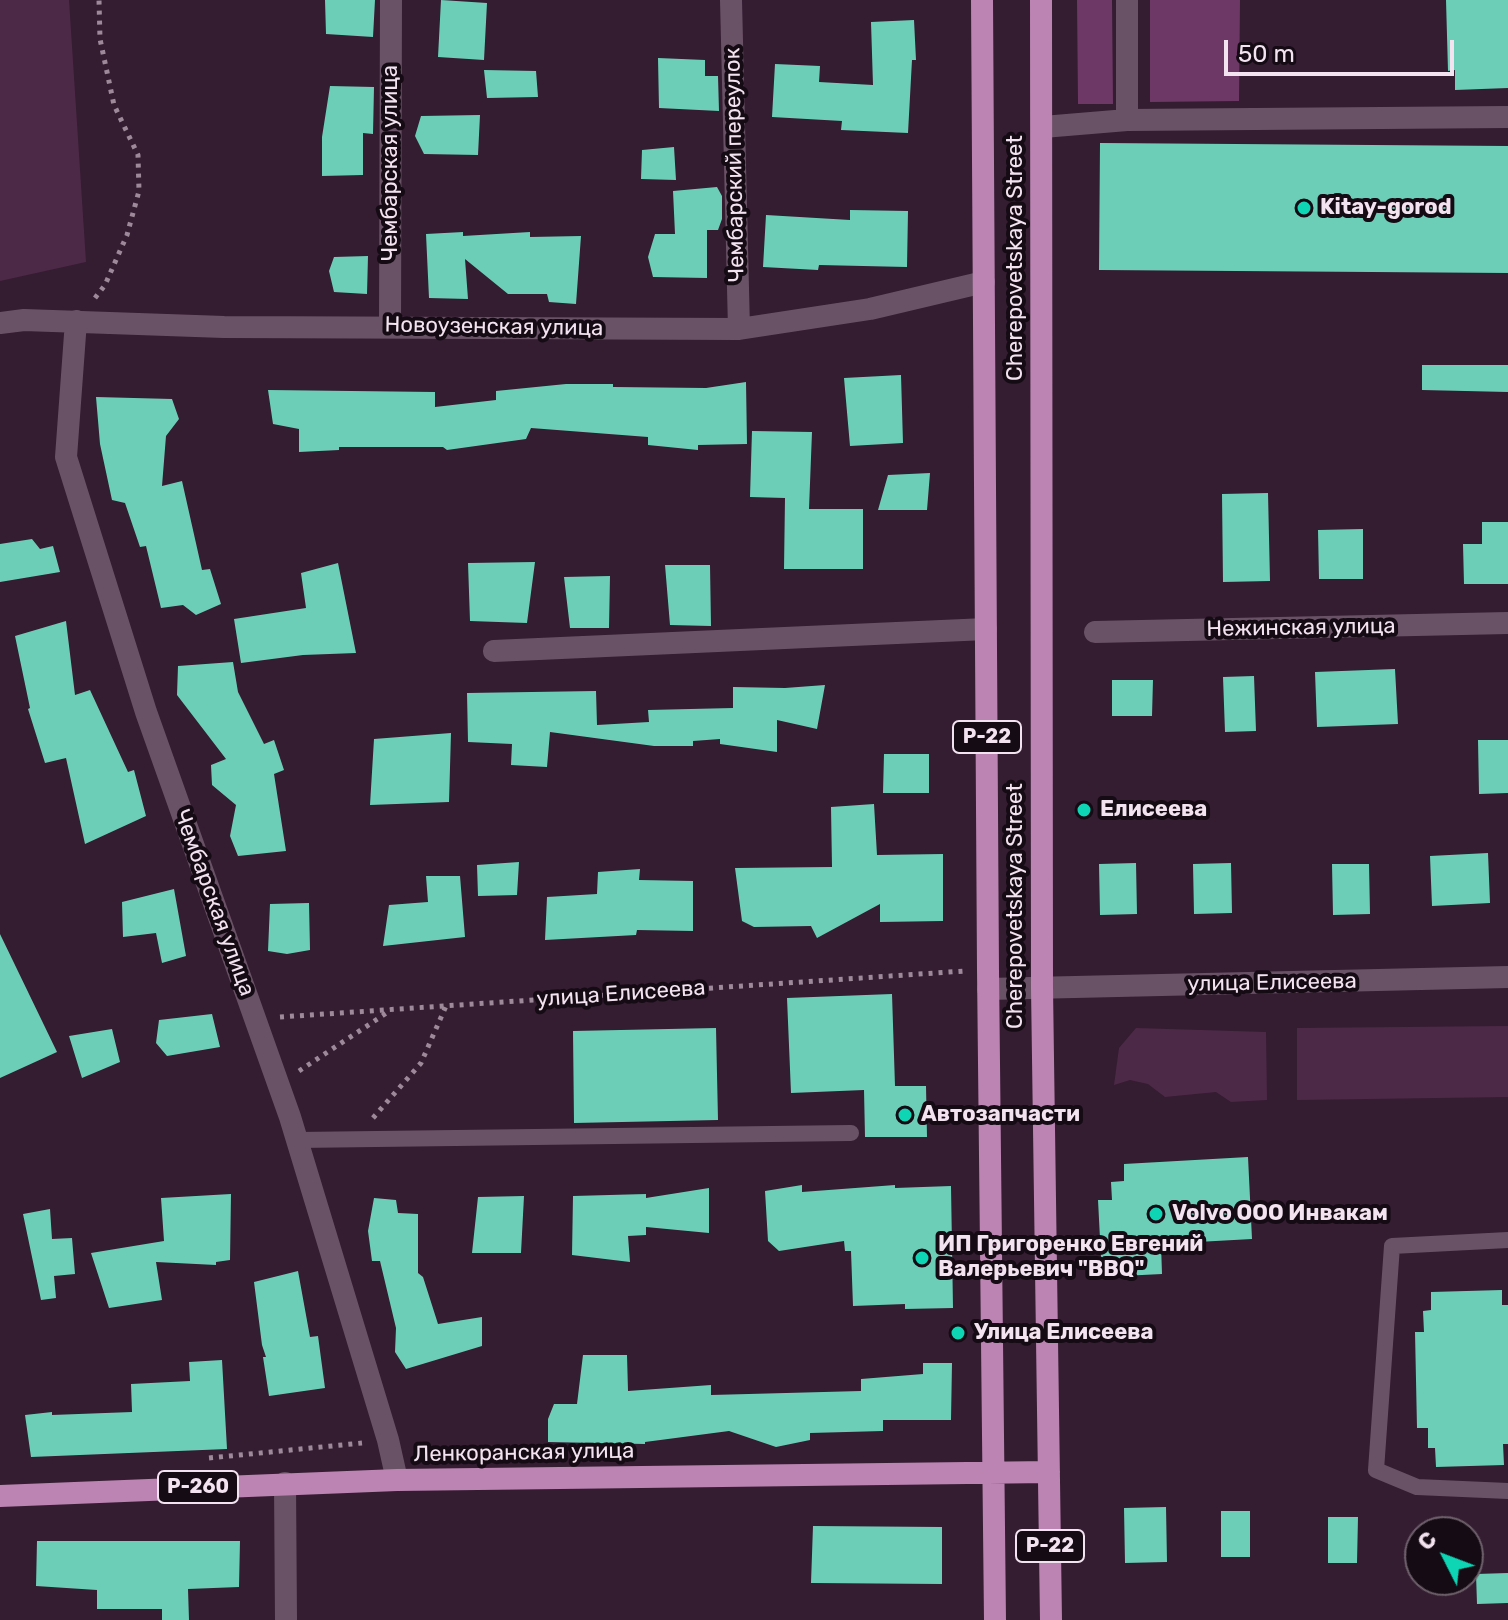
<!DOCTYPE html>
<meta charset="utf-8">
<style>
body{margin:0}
#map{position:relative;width:1508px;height:1620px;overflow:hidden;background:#341c31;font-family:Rubik,sans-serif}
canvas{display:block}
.north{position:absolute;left:1404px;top:1516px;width:80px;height:80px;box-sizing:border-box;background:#150b14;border:2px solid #6e616c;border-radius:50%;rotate:312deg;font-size:22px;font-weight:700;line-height:32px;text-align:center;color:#f3e3f0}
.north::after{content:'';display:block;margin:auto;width:28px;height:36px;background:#0ed5b4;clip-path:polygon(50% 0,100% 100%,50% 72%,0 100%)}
.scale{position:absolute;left:1224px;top:40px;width:230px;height:36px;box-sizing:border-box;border:4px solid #f3e3f0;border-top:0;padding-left:10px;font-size:24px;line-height:28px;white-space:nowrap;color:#f3e3f0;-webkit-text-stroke:6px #150b14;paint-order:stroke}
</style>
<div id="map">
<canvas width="1508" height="1620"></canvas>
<div class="north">С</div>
<div class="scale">50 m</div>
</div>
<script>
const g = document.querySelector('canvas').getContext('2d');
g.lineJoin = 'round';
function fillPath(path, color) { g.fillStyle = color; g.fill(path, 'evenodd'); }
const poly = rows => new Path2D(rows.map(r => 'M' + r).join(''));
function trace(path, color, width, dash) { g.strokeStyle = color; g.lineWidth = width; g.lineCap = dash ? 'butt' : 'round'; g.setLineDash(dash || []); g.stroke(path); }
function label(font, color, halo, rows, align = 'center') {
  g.font = font + ' Rubik,sans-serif'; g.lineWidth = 8; g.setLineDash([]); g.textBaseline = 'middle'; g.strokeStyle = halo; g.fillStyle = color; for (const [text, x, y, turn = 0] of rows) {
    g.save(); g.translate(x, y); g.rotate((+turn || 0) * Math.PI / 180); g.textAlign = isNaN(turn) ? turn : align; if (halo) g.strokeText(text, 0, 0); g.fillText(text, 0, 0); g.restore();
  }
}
const green = poly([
 [0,0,69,0,86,262,0,281],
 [1508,1026,1508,1097,1297,1100,1297,1028],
 [1136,1028,1266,1032,1267,1100,1231,1102,1216,1092,1165,1097,1148,1084,1130,1080,1114,1085,1119,1048]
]);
const forest = poly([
 [1077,0,1112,0,1113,104,1078,104],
 [1150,0,1240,0,1239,101,1150,102]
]);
const building = poly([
 [325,0,375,0,373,37,326,34],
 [441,0,487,3,484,60,438,57],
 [1446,0,1508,0,1508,88,1455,90,1455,70,1448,71],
 [914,20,916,60,912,60,908,133,841,130,842,121,772,117,775,64,820,66,819,82,873,85,871,22],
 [658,58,705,60,705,76,718,76,719,111,659,108],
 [484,70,536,71,538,97,487,98],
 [330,86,374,87,373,134,363,133,363,175,322,176,322,137],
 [480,115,478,155,424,154,415,136,421,116],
 [1100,143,1508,146,1508,273,1099,270],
 [674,147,676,180,641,179,642,150],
 [717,187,722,196,722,219,718,230,707,230,707,278,653,277,648,257,655,234,675,234,673,191],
 [850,210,908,211,907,267,819,265,818,270,763,267,766,215,850,220],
 [463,232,463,236,530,232,530,237,581,236,576,304,549,302,547,294,508,294,465,259,468,299,429,298,426,234],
 [368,256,367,294,334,292,329,271,334,257],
 [1422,365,1508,365,1508,392,1422,390],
 [901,375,903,443,850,446,844,378],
 [746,382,747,444,698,445,698,450,648,445,648,437,531,428,526,439,447,450,443,447,339,447,339,450,299,452,299,429,273,424,268,390,435,392,435,407,496,400,496,391,566,384,613,384,613,387,706,388],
 [96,397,172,399,179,419,166,436,162,486,182,481,202,570,210,569,221,604,196,615,183,605,161,608,146,546,140,547,125,503,112,500,100,444],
 [752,431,812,432,809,509,863,509,863,569,784,569,785,498,750,497],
 [930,473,927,510,878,510,888,475],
 [1268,493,1270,581,1223,582,1222,494],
 [1482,522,1508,522,1508,584,1464,584,1463,544,1482,544],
 [1363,529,1363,579,1319,579,1318,530],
 [32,539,40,549,53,546,60,572,0,582,0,544],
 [535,562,527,623,470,621,468,563],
 [338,563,356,653,303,655,241,663,234,619,306,608,301,573],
 [665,565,710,565,711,626,670,625],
 [610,576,609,628,570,628,564,577],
 [66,621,75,695,90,690,128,772,134,770,146,816,85,844,66,758,45,763,28,709,30,708,15,636],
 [233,662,238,692,264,744,274,740,284,770,274,774,286,851,238,856,230,836,236,805,212,785,211,765,226,759,177,695,178,666],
 [1395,669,1398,724,1317,727,1315,672],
 [1254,676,1256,731,1225,732,1223,677],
 [1112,680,1153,680,1152,716,1112,716],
 [825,685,817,729,777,720,777,752,720,744,720,739,693,741,693,746,654,746,550,732,547,767,511,765,512,744,468,742,467,693,596,691,597,725,649,722,648,710,733,708,733,687,785,688],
 [451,733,449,802,370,805,374,739],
 [1478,740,1508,740,1508,793,1479,794],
 [884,754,929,754,929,793,883,793],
 [874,804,877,855,943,854,943,921,880,922,880,904,817,938,811,926,754,927,742,921,735,868,832,867,831,807],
 [1488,853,1490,903,1432,906,1430,856],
 [519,862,517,895,478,896,477,865],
 [1136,863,1137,914,1100,915,1099,864],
 [1231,863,1232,913,1194,914,1193,864],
 [1332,864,1369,864,1370,914,1333,915],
 [640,869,639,880,693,881,693,931,637,930,636,935,545,940,547,897,597,894,598,872],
 [426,876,460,876,465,937,383,946,389,905,428,902],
 [174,889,186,956,162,963,156,933,123,937,122,902],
 [309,903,310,950,287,954,268,951,270,904],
 [0,934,57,1052,0,1078],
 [892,994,895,1086,926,1086,927,1137,865,1137,864,1090,791,1093,787,998],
 [212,1014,220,1047,167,1056,156,1043,159,1020],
 [716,1028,718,1120,574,1123,573,1031],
 [112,1029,120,1062,82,1078,69,1036],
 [1248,1157,1252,1239,1161,1244,1162,1274,1102,1277,1098,1200,1112,1200,1111,1182,1124,1181,1124,1164],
 [802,1185,802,1192,895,1185,895,1188,951,1186,953,1308,905,1309,905,1304,853,1306,851,1251,845,1251,844,1241,779,1251,768,1241,765,1191],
 [709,1188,709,1233,646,1227,646,1235,628,1236,630,1262,572,1255,573,1196,646,1194,646,1198],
 [231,1194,230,1260,216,1262,216,1265,156,1262,162,1300,109,1308,91,1253,164,1241,161,1198],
 [524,1196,521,1253,472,1253,478,1197],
 [374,1198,396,1200,398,1213,418,1214,418,1273,423,1277,438,1324,482,1317,482,1346,406,1369,395,1352,396,1328,380,1261,372,1261,368,1231],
 [50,1209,52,1239,72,1238,75,1274,54,1276,56,1298,41,1300,23,1214],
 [298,1271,310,1337,318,1336,325,1388,269,1396,263,1357,266,1357,262,1345,254,1282],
 [1502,1290,1502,1305,1508,1305,1508,1444,1503,1444,1504,1465,1436,1467,1435,1448,1428,1448,1428,1428,1417,1428,1415,1332,1424,1332,1423,1311,1431,1310,1431,1292],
 [583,1355,627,1355,628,1391,711,1385,711,1395,861,1391,861,1379,923,1374,923,1363,952,1363,951,1420,883,1420,883,1431,810,1433,810,1440,776,1447,729,1431,645,1442,645,1444,548,1442,548,1419,554,1404,577,1404],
 [222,1360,227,1449,31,1457,25,1415,52,1412,52,1415,132,1412,131,1384,190,1381,189,1362],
 [1166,1507,1167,1562,1125,1563,1124,1508],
 [1221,1511,1250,1511,1250,1557,1221,1557],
 [1328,1517,1358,1517,1357,1563,1328,1563],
 [813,1526,942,1527,942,1584,811,1583],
 [37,1541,240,1541,239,1587,188,1589,189,1620,162,1620,162,1609,97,1609,97,1590,36,1586],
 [1508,1573,1508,1603,1477,1604,1476,1574]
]);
const path = poly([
 [95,298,105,285,127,235,139,191,138,155,114,105,100,39,99,0],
 [280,1017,965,971],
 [299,1071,391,1010],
 [373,1118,421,1063,446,1006],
 [209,1458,362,1443]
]);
const service = poly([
 [297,1140,851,1133],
 [1508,1240,1392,1246,1376,1470,1417,1487,1508,1491]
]);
const minor = poly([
 [731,0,739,329],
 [1127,120,1127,0],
 [1043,127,1127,120,1508,117],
 [76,321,66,457,146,712,290,1117,388,1440,397,1480],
 [0,323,24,320,224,327,739,329,870,309,984,282],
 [390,326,391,0],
 [1095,632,1508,623],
 [494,651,986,629],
 [285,1483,286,1620]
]);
const tertiary = poly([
 [988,989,1508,977]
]);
const trunk = poly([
 [982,0,988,970,995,1620],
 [1041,0,1042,988,1051,1620],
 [0,1496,397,1480,1049,1472]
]);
const markers = [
 [1304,208,8,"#0ed5b4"],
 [1084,810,8,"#0ed5b4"],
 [905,1115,8,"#0ed5b4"],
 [1156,1214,8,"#0ed5b4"],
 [922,1258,8,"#0ed5b4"],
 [958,1333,8,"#0ed5b4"]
];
const shields = [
 [987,737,68],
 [198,1487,80],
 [1050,1546,68]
];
const shieldNames = [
 ["Р-22",987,737],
 ["Р-260",198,1487],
 ["Р-22",1050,1546]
];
const streetNames = [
 ["Чембарская улица",391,163,-90],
 ["Чембарский переулок",735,165,-91],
 ["Cherepovetskaya Street",1016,258,-90],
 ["Новоузенская улица",494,327,1],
 ["Нежинская улица",1301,628,-1],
 ["Чембарская улица",214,903,70],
 ["Cherepovetskaya Street",1016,906,-90],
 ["улица Елисеева",1272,983,-1],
 ["улица Елисеева",621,994,-4],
 ["Ленкоранская улица",524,1453,-1]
];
const poiNames = [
 ["Kitay-gorod",1320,208],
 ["Елисеева",1100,810],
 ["Автозапчасти",921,1115],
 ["Volvo ООО Инвакам",1172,1214],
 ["ИП Григоренко Евгений",938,1245],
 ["Валерьевич \"BBQ\"",938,1270],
 ["Улица Елисеева",974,1333]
];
fillPath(green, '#4d2948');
fillPath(forest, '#6d3866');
fillPath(building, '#6dceb7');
trace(path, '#9d899a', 5, [4, 6]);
trace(service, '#6a5266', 16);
trace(minor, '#6a5266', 22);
trace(tertiary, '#6a5266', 22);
trace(trunk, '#bb84b2', 22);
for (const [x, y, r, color] of markers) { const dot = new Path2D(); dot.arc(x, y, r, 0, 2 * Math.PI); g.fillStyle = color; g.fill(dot); trace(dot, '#150b14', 3); }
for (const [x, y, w] of shields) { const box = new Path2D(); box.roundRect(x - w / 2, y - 16, w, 32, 6); g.fillStyle = '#150b14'; g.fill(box); trace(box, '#f3e3f0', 2); }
label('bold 20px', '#f3e3f0', null, shieldNames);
label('22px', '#f3e3f0', '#150b14', streetNames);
label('bold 22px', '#f3e3f0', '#150b14', poiNames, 'left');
</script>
